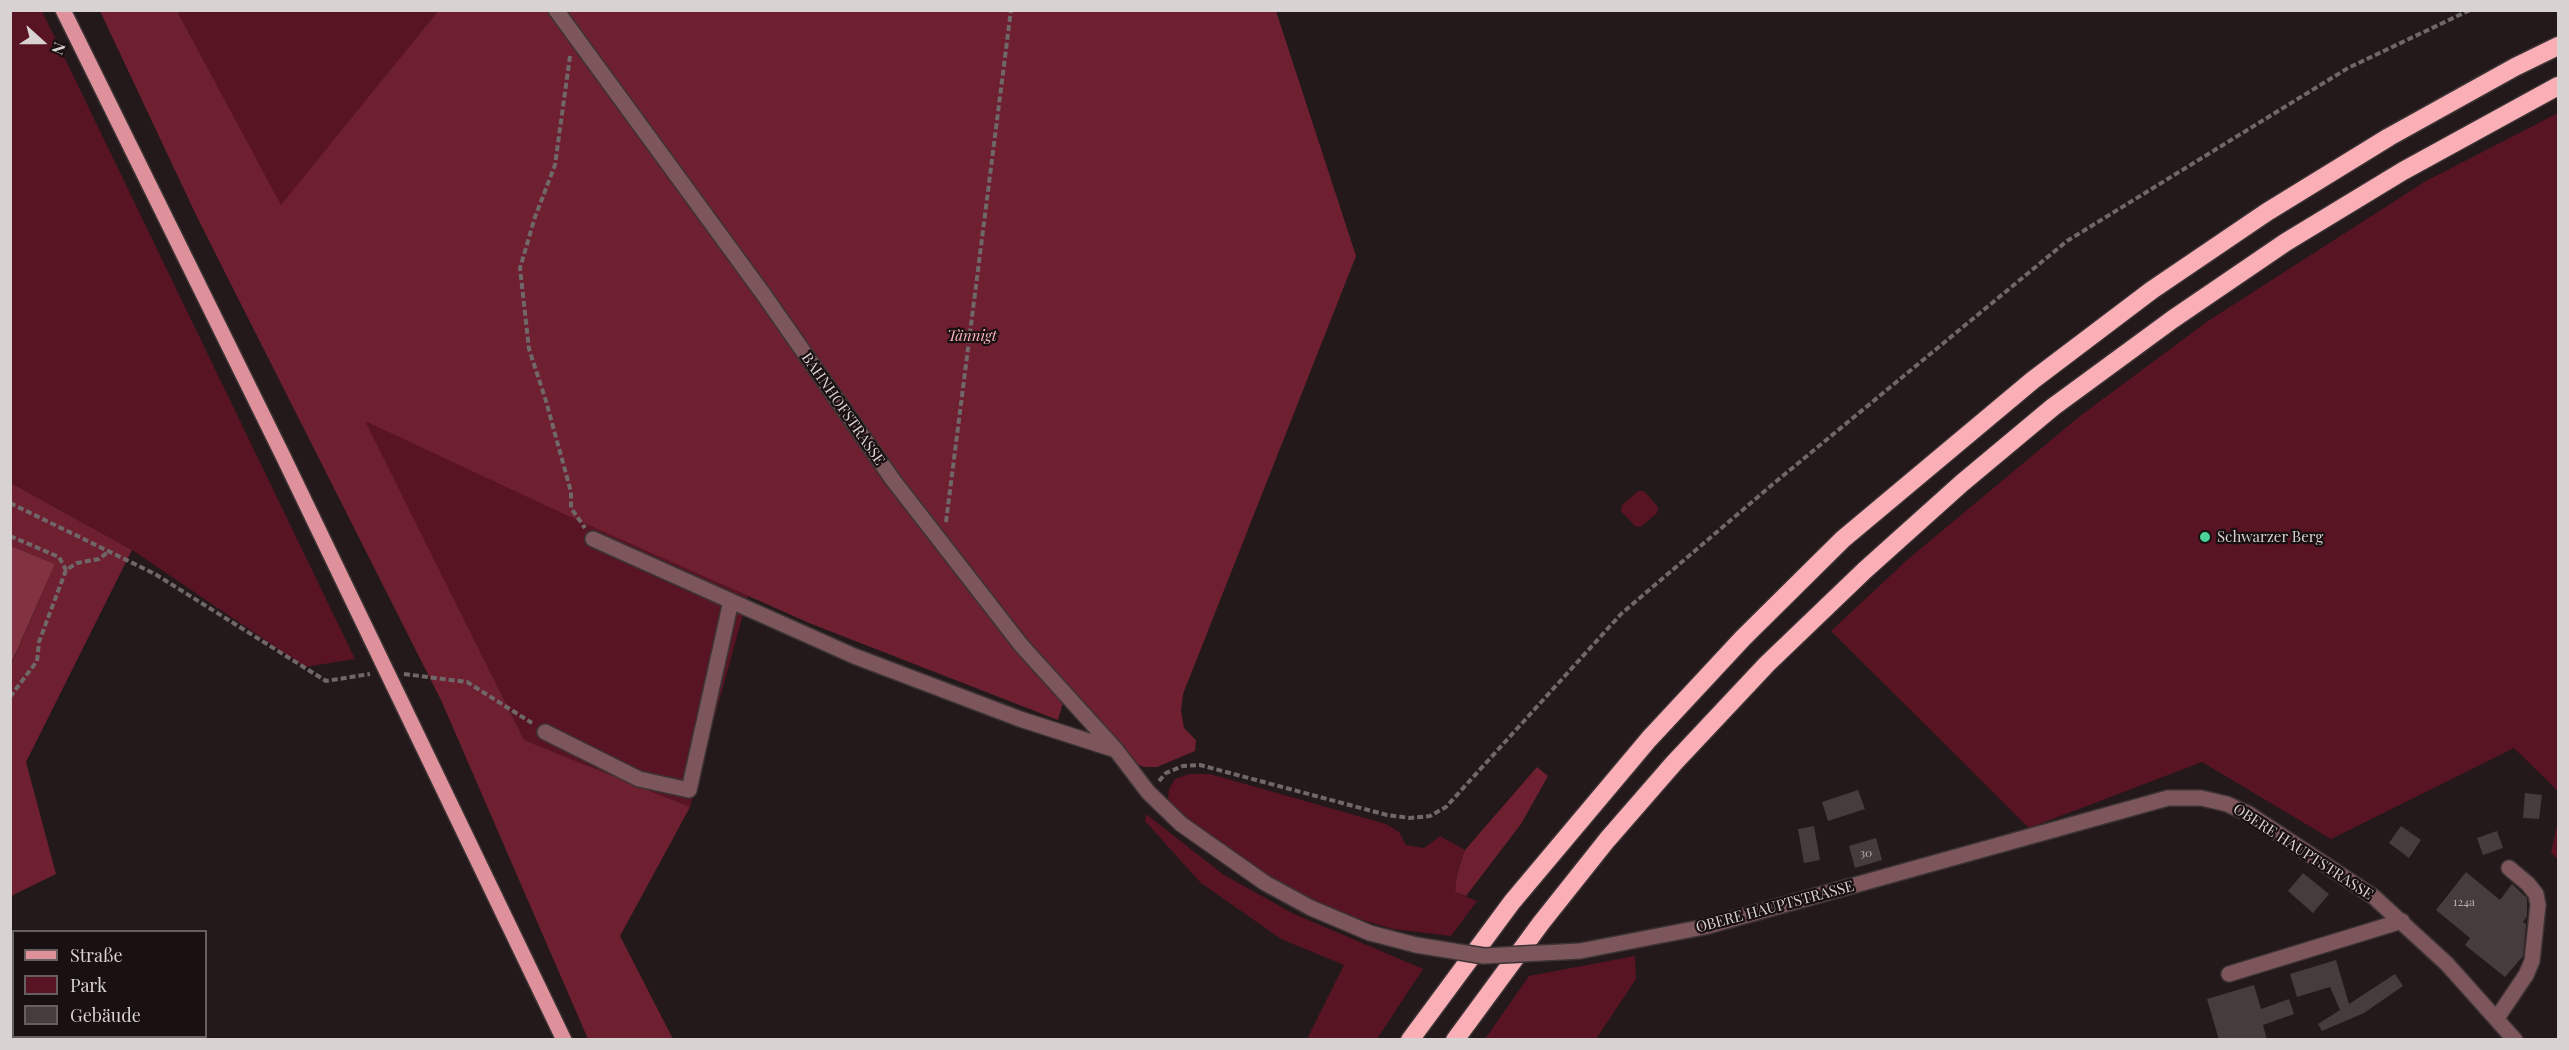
<!DOCTYPE html>
<meta charset="utf-8">
<style>
body{margin:0}
#map{position:relative;width:2569px;height:1050px;overflow:hidden;background:#23191a;font-family:"Playfair Display",serif}
canvas{display:block}
.frame{position:absolute;inset:0;border:12px solid #d9d2d3;pointer-events:none}
.legend{position:absolute;left:12px;top:930px;width:195px;height:108px;box-sizing:border-box;background:#191011;border:2px solid #665e5f;margin:0;padding:8px 10px;list-style:none;font-size:18px;color:#d9d2d3}
.legend li{display:flex;align-items:center;gap:12px;height:30px}
.legend b{width:30px;border:2px solid #665e5f}
.north{position:absolute;left:12px;top:12px;width:60px;height:60px;-webkit-text-stroke:4px #191011;paint-order:stroke;rotate:111deg;font-size:16px;font-weight:700;line-height:24px;text-align:center;color:#d9d2d3}
.north::after{content:'';display:block;margin:auto;width:21px;height:27px;background:#d9d2d3;clip-path:polygon(50% 0,100% 100%,50% 72%,0 100%)}
</style>
<div id="map">
<canvas width="2569" height="1050"></canvas>
<div class="frame"></div>
<ul class="legend">
<li><b style="height:8px;background:#de919a"></b>Straße</li>
<li><b style="height:16px;background:#581423"></b>Park</li>
<li><b style="height:16px;background:#473c3d"></b>Gebäude</li>
</ul>
<div class="north">N</div>
</div>
<script>
const g = document.querySelector('canvas').getContext('2d');
g.lineJoin = 'round';
function fillPath(path, color) { g.fillStyle = color; g.fill(path, 'evenodd'); }
const poly = rows => new Path2D(rows.map(r => 'M' + r).join(''));
function trace(path, color, width, dash) { g.strokeStyle = color; g.lineWidth = width; g.lineCap = dash ? 'butt' : 'round'; g.setLineDash(dash || []); g.stroke(path); }
function label(font, color, halo, rows, align = 'center') {
  g.font = font + ' "Playfair Display",serif'; g.lineWidth = 4.5; g.setLineDash([]); g.textBaseline = 'middle'; g.strokeStyle = halo; g.fillStyle = color; for (const [text, x, y, turn = 0] of rows) {
    g.save(); g.translate(x, y); g.rotate((+turn || 0) * Math.PI / 180); g.textAlign = isNaN(turn) ? turn : align; if (halo) g.strokeText(text, 0, 0); g.fillText(text, 0, 0); g.restore();
  }
}
const green = poly([
 [11,11,42,11,355,659,305,667,132,550,11,483],
 [177,11,438,11,281,206],
 [2558,113,2558,791,2514,748,2331,839,2202,762,2029,828,1831,631,1907,560,2080,416,2208,321,2426,181],
 [364,420,748,596,690,807,524,740],
 [1638,491,1644,491,1658,507,1657,513,1641,527,1635,526,1621,511,1622,505],
 [1189,774,1210,774,1386,824,1399,832,1406,845,1424,848,1440,836,1465,850,1457,873,1455,892,1477,901,1451,936,1393,929,1332,911,1279,885,1191,823,1168,800,1169,789,1175,779],
 [1146,814,1224,875,1292,913,1423,969,1377,1039,1307,1039,1344,965,1281,939,1201,883,1145,821],
 [2558,820,2558,859,2551,853],
 [1635,956,1636,979,1596,1039,1485,1039,1529,976]
]);
const forest = poly([
 [100,11,177,11,281,205,438,11,1276,11,1356,256,1183,694,1181,711,1184,728,1196,740,1195,751,1157,767,1144,767,1130,761,1066,691,1058,720,809,623,564,514,365,421,524,740,690,807,620,936,673,1039,588,1039,441,700,198,219],
 [11,483,132,550,26,762,56,874,11,896,11,665,55,564,11,546],
 [1537,767,1548,776,1521,824,1466,896,1455,892,1457,874,1465,850]
]);
const water = poly([
 [11,546,55,564,11,664]
]);
const building = poly([
 [1858,790,1865,809,1828,821,1822,802],
 [2525,793,2542,795,2539,819,2523,818],
 [1814,826,1820,860,1804,863,1798,829],
 [2401,826,2421,840,2409,858,2389,843],
 [2497,831,2503,848,2483,855,2477,838],
 [1876,838,1882,860,1855,868,1849,846],
 [2466,872,2500,900,2512,884,2527,898,2527,916,2523,922,2526,924,2523,956,2505,977,2465,945,2470,938,2436,910],
 [2303,873,2329,894,2313,913,2288,891],
 [2336,960,2349,1004,2395,974,2403,986,2364,1013,2322,1031,2318,1024,2340,1010,2330,987,2297,997,2290,974],
 [2254,985,2261,1009,2289,999,2294,1014,2263,1025,2267,1040,2219,1040,2207,999]
]);
const path = poly([
 [570,56,555,165,535,217,520,268,529,349,546,401,571,492,571,508,585,528],
 [10,503,155,574,326,681,370,674],
 [946,522,1011,10],
 [10,536,59,557,66,570],
 [404,674,467,682,532,723],
 [10,697,37,661,39,642,66,570,77,563,99,559,108,552],
 [1159,781,1166,773,1183,766,1200,765,1387,815,1410,818,1430,816,1446,807,1621,614,1773,484,2067,241,2348,68,2470,10]
]);
const minor = poly([
 [556,10,764,295,893,480,1021,645,1116,750,1148,792,1181,824,1265,883,1311,908,1370,933,1416,945],
 [593,539,731,601],
 [545,732,639,779,689,790,731,601,854,656,1020,719,1116,750],
 [1580,951,1704,927,2168,798,2201,798,2227,804,2249,814,2374,897,2447,964,2515,1040],
 [2229,974,2402,921],
 [2497,1018,2526,975,2532,961,2538,905,2536,894,2528,884,2509,868]
]);
const major = poly([
 [63,10,282,454,564,1040]
]);
const highway = poly([
 [1410,1040,1512,902,1649,739,1743,638,1843,539,2033,380,2152,290,2267,212,2389,137,2515,67,2558,46],
 [1455,1040,1541,923,1607,840,1674,763,1767,664,1865,570,1962,483,2053,407,2173,319,2286,242,2403,171,2558,86]
]);
const minorBridge = poly([
 [1416,945,1484,956,1580,951]
]);
const markers = [
 [2205,537,6,"#4dd39a"]
];
const numberNames = [
 ["30",1866,853],
 ["124a",2464,902]
];
const parkNames = [
 ["Tännigt",972,336]
];
const streetNames = [
 ["BAHNHOFSTRASSE",843,409,55],
 ["OBERE HAUPTSTRASSE",2303,852,33],
 ["OBERE HAUPTSTRASSE",1775,907,-15]
];
const poiNames = [
 ["Schwarzer Berg",2217,537]
];
fillPath(green, '#581423');
fillPath(forest, '#6e2031');
fillPath(water, '#823241');
fillPath(building, '#473c3d');
trace(minor, '#3c3334', 18);
trace(major, '#3c3334', 18);
trace(highway, '#3c3334', 21);
trace(path, '#706768', 4, [6, 3]);
trace(minor, '#7c565b', 15);
trace(major, '#de919a', 15);
trace(highway, '#faafb7', 18);
trace(minorBridge, '#3c3334', 18, []);
trace(minorBridge, '#7c565b', 15);
for (const [x, y, r, color] of markers) { const dot = new Path2D(); dot.arc(x, y, r, 0, 2 * Math.PI); g.fillStyle = color; g.fill(dot); trace(dot, '#191011', 2); }
label('12px', '#b4acae', null, numberNames);
label('italic 15px', '#fcb4bc', '#191011', parkNames);
label('15px', '#d9d2d3', '#191011', streetNames);
label('15px', '#d9d2d3', '#191011', poiNames, 'left');
</script>
